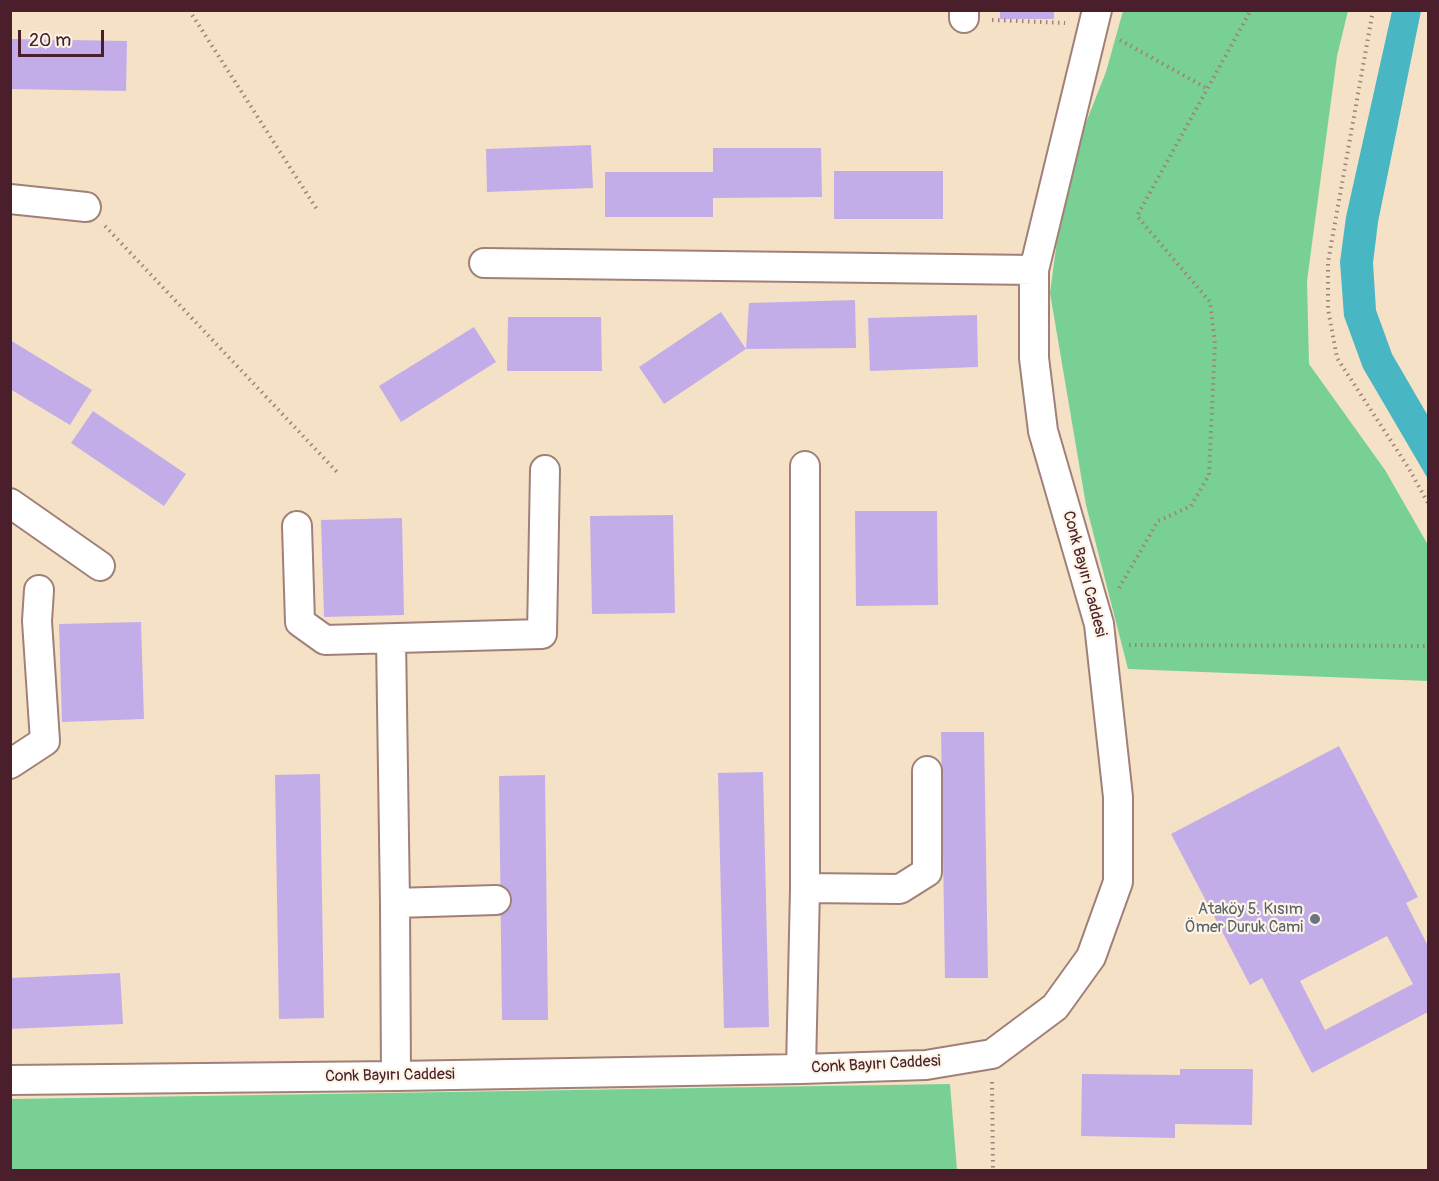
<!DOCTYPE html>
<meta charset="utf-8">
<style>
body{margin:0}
#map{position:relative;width:1439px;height:1181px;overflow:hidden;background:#f5e1c5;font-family:Pangolin,sans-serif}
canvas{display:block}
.frame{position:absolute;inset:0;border:12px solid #4a1f2b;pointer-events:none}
.scale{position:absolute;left:18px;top:30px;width:86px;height:27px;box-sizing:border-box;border:3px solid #4a1f2b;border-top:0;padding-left:8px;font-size:18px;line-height:21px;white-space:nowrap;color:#4a1f2b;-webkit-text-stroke:4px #fcf5e5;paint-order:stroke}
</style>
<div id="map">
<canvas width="1439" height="1181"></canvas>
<div class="frame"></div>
<div class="scale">20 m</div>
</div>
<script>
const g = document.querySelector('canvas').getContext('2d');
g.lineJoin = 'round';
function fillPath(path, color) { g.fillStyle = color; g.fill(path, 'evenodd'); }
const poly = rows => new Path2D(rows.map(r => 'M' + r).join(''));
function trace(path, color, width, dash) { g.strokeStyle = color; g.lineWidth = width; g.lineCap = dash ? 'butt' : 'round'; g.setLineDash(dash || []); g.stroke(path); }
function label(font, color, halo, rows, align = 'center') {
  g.font = font + ' Pangolin,sans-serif'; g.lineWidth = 4.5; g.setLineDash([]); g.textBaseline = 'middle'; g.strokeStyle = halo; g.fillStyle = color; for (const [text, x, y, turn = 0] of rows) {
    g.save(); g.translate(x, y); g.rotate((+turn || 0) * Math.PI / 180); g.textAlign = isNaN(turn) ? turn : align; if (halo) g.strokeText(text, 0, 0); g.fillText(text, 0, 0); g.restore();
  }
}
const green = poly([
 [1123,11,1348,11,1337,56,1307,281,1309,364,1385,470,1428,545,1428,681,1128,669,1086,505,1050,293,1066,173,1106,72],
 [950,1084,957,1170,11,1170,11,1099]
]);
const water = poly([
 [1392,11,1421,11,1378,222,1373,263,1376,310,1392,354,1428,416,1428,479,1363,368,1344,316,1340,262,1346,217]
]);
const building = poly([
 [1000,10,1054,10,1054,19,1000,19],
 [11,39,127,41,126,91,10,89],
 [591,145,593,188,487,192,486,149],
 [713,148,821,148,822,197,713,198,713,217,605,217,605,172,713,172],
 [834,171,943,171,943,219,834,219],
 [855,300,856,348,746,349,749,303],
 [721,312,746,349,664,404,639,367],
 [977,315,978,367,870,371,868,318],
 [508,317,601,317,602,371,507,371],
 [474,327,496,362,401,422,379,386],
 [10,340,92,390,70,425,10,389],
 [93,411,186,474,164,506,71,443],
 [855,511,937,511,938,605,856,606],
 [673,515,675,613,592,614,590,516],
 [402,518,404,615,324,617,321,520],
 [141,622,144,719,62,722,59,624],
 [941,732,984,732,988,978,945,978],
 [1339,746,1418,897,1406,903,1428,946,1428,1012,1312,1073,1262,978,1250,985,1171,834],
 [1387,936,1413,984,1325,1030,1300,981],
 [763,772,769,1027,724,1028,718,773],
 [320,774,324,1018,279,1019,275,775],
 [545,775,548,1020,502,1020,499,776],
 [120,973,123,1024,10,1029,10,978],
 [1180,1069,1253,1069,1252,1125,1175,1124,1175,1138,1081,1136,1082,1074,1180,1075]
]);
const path = poly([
 [189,10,318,211],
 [1373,10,1328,262,1328,309,1337,358,1408,467,1428,503],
 [992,20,1065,23],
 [1120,40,1208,89],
 [105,226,337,472],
 [1119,588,1158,521,1191,506,1209,475,1215,344,1210,302,1137,216,1251,10],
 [1129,645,1428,646],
 [992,1082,993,1170]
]);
const minor = poly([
 [964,18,964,10],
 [10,199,86,207],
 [484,263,1034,270],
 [10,503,100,566],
 [297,526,300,622,325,640,542,634,545,470],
 [391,639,395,903,396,1076],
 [10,764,45,741,37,621,39,590],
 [805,888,900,889,927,872,927,771],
 [395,903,496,900],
 [801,1069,805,888,805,466],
 [10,1080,396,1076,801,1069,926,1065,992,1054,1055,1007,1091,957,1118,882,1118,797,1099,624,1043,431,1034,358,1034,270,1097,10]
]);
const markers = [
 [1315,919,6,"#6b7280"]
];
const streetNames = [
 ["Conk Bayırı Caddesi",1084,574,75],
 ["Conk Bayırı Caddesi",876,1065,-3],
 ["Conk Bayırı Caddesi",390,1076,-1]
];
const worshipNames = [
 ["Ataköy 5. Kısım",1303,910],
 ["Ömer Duruk Cami",1303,928]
];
fillPath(green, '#78d095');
fillPath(water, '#48b6c3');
fillPath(building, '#c2ade9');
trace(minor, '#a08078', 32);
trace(path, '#a08078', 4, [1.5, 4.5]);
trace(minor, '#fff', 28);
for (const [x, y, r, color] of markers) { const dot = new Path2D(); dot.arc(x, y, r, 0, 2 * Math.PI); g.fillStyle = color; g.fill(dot); trace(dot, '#fcf5e5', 2); }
label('16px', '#4a1f2b', '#fcf5e5', streetNames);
label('16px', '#5b616d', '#fcf5e5', worshipNames, 'right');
</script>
